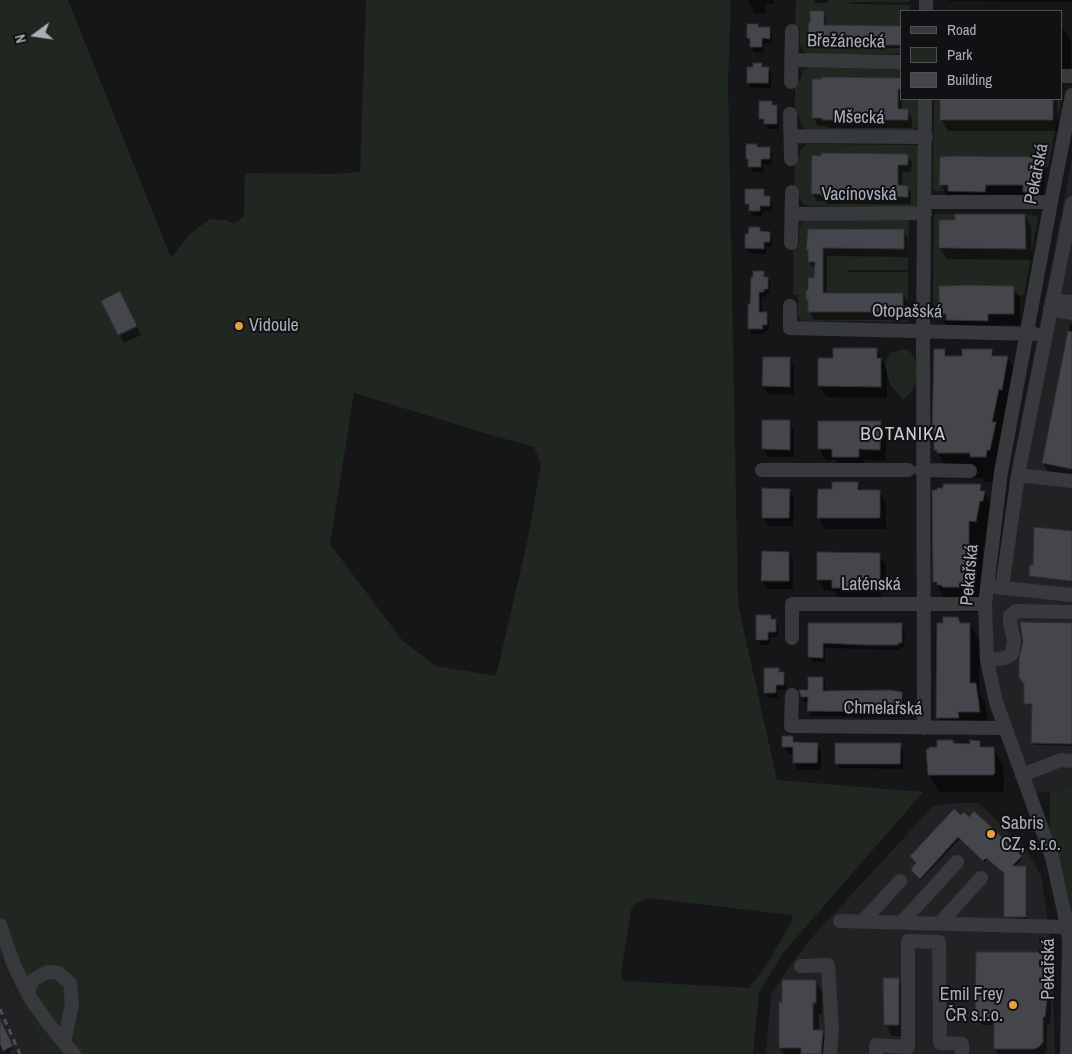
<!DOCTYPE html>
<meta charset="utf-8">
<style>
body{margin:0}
#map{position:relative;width:1072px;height:1054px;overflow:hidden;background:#161618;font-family:"Archivo Narrow",sans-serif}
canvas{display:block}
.legend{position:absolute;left:900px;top:10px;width:162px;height:90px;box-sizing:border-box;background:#111113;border:1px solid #4e5055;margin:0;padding:6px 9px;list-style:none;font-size:15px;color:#a9aeb7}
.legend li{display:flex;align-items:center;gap:10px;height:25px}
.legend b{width:25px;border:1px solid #4e5055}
.north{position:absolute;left:10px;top:10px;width:50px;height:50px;-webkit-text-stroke:4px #111113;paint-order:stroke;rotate:256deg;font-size:14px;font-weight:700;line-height:20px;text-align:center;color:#a9aeb7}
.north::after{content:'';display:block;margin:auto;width:18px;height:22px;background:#a9aeb7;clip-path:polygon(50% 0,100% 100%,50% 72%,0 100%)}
</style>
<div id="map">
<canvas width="1072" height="1054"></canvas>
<ul class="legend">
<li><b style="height:6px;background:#37393c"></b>Road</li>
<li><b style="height:14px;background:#202721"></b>Park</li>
<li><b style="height:14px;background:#45464b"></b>Building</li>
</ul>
<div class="north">N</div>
</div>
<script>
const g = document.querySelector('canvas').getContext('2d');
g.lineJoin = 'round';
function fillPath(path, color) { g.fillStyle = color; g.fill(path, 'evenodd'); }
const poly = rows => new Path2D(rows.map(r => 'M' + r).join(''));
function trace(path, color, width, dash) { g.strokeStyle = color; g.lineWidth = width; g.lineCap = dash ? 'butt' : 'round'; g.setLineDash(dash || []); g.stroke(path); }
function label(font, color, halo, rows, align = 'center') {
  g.font = font + ' "Archivo Narrow",sans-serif'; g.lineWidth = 4; g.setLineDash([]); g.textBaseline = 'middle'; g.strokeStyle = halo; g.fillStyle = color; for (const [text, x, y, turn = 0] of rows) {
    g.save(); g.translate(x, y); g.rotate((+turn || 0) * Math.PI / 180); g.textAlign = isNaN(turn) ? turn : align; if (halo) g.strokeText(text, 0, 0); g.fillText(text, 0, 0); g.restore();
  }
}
const built = poly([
 [1072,159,1072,785,1050,792,1036,793,1003,708,996,673,993,650,991,599,995,592,1010,478],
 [958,803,979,803,1027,851,1041,875,1052,949,1055,1054,766,1054,771,994,806,944,933,806],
 [0,956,2,962,45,1054,11,1054,4,1039,0,1029]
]);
const green = poly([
 [0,0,68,0,171,258,191,233,210,219,227,220,234,224,244,216,245,173,332,174,360,172,366,0,731,0,728,81,738,604,777,780,923,792,782,954,759,993,753,1054,45,1054,0,956],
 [120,292,137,326,118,335,101,301],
 [354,393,498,437,534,447,541,464,527,543,496,676,435,666,402,640,330,544],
 [647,898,792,915,792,921,767,964,749,988,623,981,621,973,631,910,636,904],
 [796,0,910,0,910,2,849,2,850,4,910,5,910,11,901,11,901,26,840,25,852,45,901,45,901,54,809,54,804,52,800,44,800,28,795,28],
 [810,11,824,11,824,45,808,33],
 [811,67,901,67,901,99,921,99,920,125,912,131,808,130,804,128,801,125,799,116,795,116,795,81,800,81,803,70],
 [1061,86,1063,90,1048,167,1039,167,1026,157,940,157,939,185,948,185,948,191,935,191,933,189,934,99,940,99,940,120,1052,120,1053,99,1061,99],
 [807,144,915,145,918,147,918,205,912,207,808,206,803,204,800,199,799,192,794,192,795,157,799,157,800,150],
 [934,214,955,214,955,220,939,220,939,248,944,249,1026,249,1025,214,1038,216,1024,295,1014,296,998,285,939,286,939,314,946,314,946,320,933,319],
 [810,219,909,220,908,270,848,270,848,272,908,272,908,322,803,321,800,319,798,316,798,295,793,295,793,245,799,245,799,228,802,223],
 [854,228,904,229,904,248,838,248,838,229],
 [808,229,823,229,823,265,815,265,815,262,808,262,808,250,807,250],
 [808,278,822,278,823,312,808,312,808,300,806,300],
 [838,293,903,293,903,312,838,311],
 [905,349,910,352,915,359,917,365,917,381,911,392,903,400,890,384,885,366,887,358,892,352],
 [1072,785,1072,924,1068,895,1050,838,1050,792]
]);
const shadow = poly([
 [749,0,774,0,774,4,765,4,765,13,754,13],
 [814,0,829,0,828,3,816,3],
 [948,0,1072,0,1072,2,948,1],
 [824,12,826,16,826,26,901,27,901,48,813,48,811,44],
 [758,26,759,28,769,28,772,33,772,44,764,43,764,52,754,52,748,38],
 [1061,30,1064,30,1071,41,1071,68,1068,68,1068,74,1061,74],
 [761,64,763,68,768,68,771,74,771,88,751,88,748,82,754,68],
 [901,79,902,110,907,110,912,119,912,128,828,128,826,126,818,126,813,117],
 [941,99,1057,99,1058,131,948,131,941,119],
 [771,102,779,112,779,129,768,129,761,118],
 [756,146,758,148,769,148,772,154,772,164,764,164,764,172,753,172,747,158],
 [907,155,912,163,911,172,902,172,902,187,907,187,911,194,911,204,827,204,826,201,817,201,813,194],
 [1038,159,1045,170,1044,196,947,196,941,185],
 [763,190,766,197,769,197,772,202,772,211,762,211,762,216,753,216,747,204],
 [1025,215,1031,227,1032,260,947,259,940,248,940,221],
 [759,228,762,233,769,233,772,238,772,247,766,247,766,254,749,253,746,248,746,235],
 [903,231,908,239,908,257,827,256,827,294,903,294,908,302,907,320,814,320,809,311,809,303,807,300,815,279,816,270,809,262,808,250],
 [763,272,770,283,770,293,766,294,766,297,762,297,762,313,766,313,769,318,769,330,765,330,765,334,752,334,749,329,749,306,752,306],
 [1013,287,1020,299,1020,325,994,325,994,332,954,331,950,325,946,325,940,314],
 [1070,323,1072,323,1072,478,1050,474,1043,463],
 [137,327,141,335,124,343,120,336],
 [876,349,887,371,887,398,826,397,820,386,834,359],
 [945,350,949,357,964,357,991,350,995,357,1007,357,1022,382,1000,482,986,482,984,478,953,478,950,475,935,449,934,430],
 [764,359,790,359,794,367,794,395,768,394,764,386],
 [789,422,794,430,794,457,768,457,763,449],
 [880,423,886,434,886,461,864,460,864,468,840,468,836,460,826,460,819,449],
 [858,483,862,491,879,491,886,502,886,529,825,529,819,517,833,491],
 [980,485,999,517,991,546,983,546,983,612,958,612,957,610,949,607,934,581],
 [947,586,975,586,975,589,947,588],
 [789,490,794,498,793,526,768,526,763,517],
 [789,553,793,561,793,589,767,589,762,580],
 [819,553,879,554,886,565,886,592,881,592,881,599,839,599,835,591,825,591,818,580],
 [770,616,778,625,778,637,770,637,770,645,761,645,758,639],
 [958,618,961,624,970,624,980,642,979,692,985,702,989,728,968,728,968,735,948,735,938,717,944,624],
 [809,625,902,625,905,630,904,648,900,648,900,650,825,648,825,662,812,662,809,657],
 [1072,625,1072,746,1034,745,1034,706,1026,705,1025,703],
 [778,669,786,678,786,690,778,690,778,698,768,698,765,692],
 [822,678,825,683,825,692,901,693,904,698,904,717,812,716,809,710,809,702,805,702,802,697],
 [792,737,796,743,817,744,821,751,821,770,798,770,794,763,794,754,788,754,784,747],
 [979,742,983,748,993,748,1003,766,1004,789,1003,789,1003,792,939,792,929,774,939,748,954,745,972,745],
 [900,744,903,750,903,769,840,768,837,763],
 [954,811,1021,857,1022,859,1014,867,1025,868,1027,870,1027,919,1006,918,1005,874,988,859,985,862,960,839,921,880,915,873,917,864,911,857],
 [1042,953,1047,961,1047,990,1050,994,1051,1009,1050,1025,1047,1025,1047,1051,1044,1054,998,1054,995,1049,995,1025,982,1025,977,1017],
 [899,979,905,991,905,1036,892,1036,886,1025],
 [816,981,822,992,822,1014,819,1014,819,1032,822,1032,829,1043,828,1054,784,1054,780,1048],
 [4,1030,13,1049,6,1052,0,1041,0,1033]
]);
const building = poly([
 [810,11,824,11,824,25,901,26,901,45,809,45,808,23,810,23,810,11],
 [747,24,758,24,758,27,770,27,770,39,762,38,762,47,750,47,750,39,747,38,747,24],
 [753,63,762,63,762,67,769,67,768,83,747,83,747,67,753,67,753,63],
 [822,77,901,78,901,89,898,89,898,109,908,109,908,120,822,120,822,118,812,118,812,79,822,79,822,77],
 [940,99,1053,99,1053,120,940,120,940,99],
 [759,101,772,101,772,105,777,105,777,124,764,124,764,119,759,119,759,101],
 [746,144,757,144,757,147,770,147,770,159,761,159,761,167,748,167,748,159,746,159,746,144],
 [821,153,908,154,908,165,898,165,898,185,908,186,908,197,821,196,821,194,811,194,812,155,821,156,821,153],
 [952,156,1039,157,1039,185,1033,185,1033,192,1023,192,1023,185,986,185,985,192,948,191,948,185,939,185,940,157,952,156],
 [745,189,764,189,764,196,770,196,770,206,760,206,760,211,749,211,749,204,745,204,745,189],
 [955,214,1025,214,1026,249,939,248,939,220,955,220,955,214],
 [749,227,760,227,760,231,770,232,770,242,764,242,764,249,745,248,745,234,748,234,749,227],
 [808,229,904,229,904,249,823,248,823,293,903,293,903,312,808,312,808,300,806,300,806,290,808,290,808,278,814,278,815,262,808,262,808,250,806,250,808,229],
 [753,271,764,271,764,277,768,277,768,289,764,289,764,292,759,292,759,312,767,312,767,325,762,325,763,329,748,329,748,304,750,304,751,277,753,277,753,271],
 [968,285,1014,286,1014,314,988,314,988,321,946,320,946,314,939,314,939,286,968,285],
 [120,291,137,326,118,335,101,301,120,291],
 [1068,331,1072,332,1072,469,1042,463,1068,331],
 [833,348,877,348,877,358,881,358,881,387,818,386,818,358,833,358,833,348],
 [934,349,945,349,945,356,962,356,962,349,992,349,992,356,1008,356,1002,390,999,389,992,422,996,422,990,450,987,450,986,457,970,457,970,453,937,453,937,450,934,450,934,430,932,430,934,349],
 [763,357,790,357,790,387,762,386,763,357],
 [762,420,790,420,790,450,762,449,762,420],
 [818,421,881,421,880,450,859,449,859,457,832,457,832,449,818,449,818,421],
 [832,482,858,482,858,490,880,490,880,518,817,518,818,489,832,489,832,482],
 [943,484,981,484,980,491,985,491,983,501,980,501,976,522,969,521,969,551,972,551,972,585,969,585,969,587,942,587,942,585,937,585,937,582,933,582,932,490,937,490,937,488,943,488,943,484],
 [762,488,790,489,789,518,762,518,762,488],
 [1034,527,1072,531,1072,581,1029,576,1030,565,1033,565,1034,527],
 [762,551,789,552,789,581,761,581,762,551],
 [817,552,880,553,880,581,876,581,875,588,832,588,832,580,817,580,817,552],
 [756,615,771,615,771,619,776,619,776,632,768,632,768,640,756,640,756,615],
 [943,617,958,617,960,623,970,623,970,683,976,683,980,712,958,712,959,718,936,718,937,623,943,623,943,617],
 [1020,622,1072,623,1072,744,1031,743,1032,704,1024,704,1024,684,1019,677,1019,659,1023,641,1020,622],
 [808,623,902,623,902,643,898,643,898,645,865,645,823,643,823,658,808,657,808,623],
 [764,668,779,668,779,672,784,672,784,685,776,685,776,693,764,693,764,668],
 [808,677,823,677,823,691,890,690,902,692,902,712,807,711,808,697,801,697,799,690,808,690,808,677],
 [782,736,793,736,793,742,818,743,817,763,793,763,793,747,782,747,782,736],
 [937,740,953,740,953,743,970,744,970,740,980,741,980,747,994,747,995,773,994,773,994,775,928,775,926,749,929,749,929,747,937,747,937,740],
 [835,743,901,743,900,764,835,764,835,743],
 [954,809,961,815,964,812,969,817,974,811,1022,856,1012,866,1026,866,1026,917,1004,917,1004,873,986,858,983,861,958,837,920,879,912,871,911,869,916,863,910,856,954,809],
 [976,952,1043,952,1043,984,1045,984,1047,1000,1045,1017,1043,1017,1043,1042,1039,1047,1034,1049,994,1049,994,1017,975,1017,976,952],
 [883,978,899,978,899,1025,884,1025,883,978],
 [782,980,816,980,816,1003,813,1003,813,1030,823,1030,821,1054,801,1054,801,1048,779,1048,779,1002,782,1002,782,980],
 [0,1019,13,1046,3,1051,0,1044,0,1019]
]);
const minor = poly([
 [926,11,926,0],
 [791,60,901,62],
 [1061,76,1072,76],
 [791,82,792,31],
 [790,114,791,159],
 [791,136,926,137],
 [925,202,1051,202],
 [792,214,925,213],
 [791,243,792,192],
 [1052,301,1072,302],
 [790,306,790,328,1035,334],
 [1050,309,1072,313],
 [762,470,908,470],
 [921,470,970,471],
 [1018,475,1072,481],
 [994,587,1072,595],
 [1002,587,1018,475,1072,203],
 [792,638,792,604,985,604],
 [987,660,1005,658,1012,654,1014,640,1010,624,1010,616,1016,611,1072,612],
 [792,695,791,726,1004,728],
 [924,728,923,331,925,99],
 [1022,775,1061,760,1072,761],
 [840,921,1067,927],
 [863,921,900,881],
 [902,922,957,862],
 [940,923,981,878],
 [0,925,14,965,29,996],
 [801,966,828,965,832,1030,830,1054],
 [64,1043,72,1004,70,983,58,973,47,972,33,980,29,988,29,996,48,1023,64,1043,74,1054],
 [876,1054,876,1045,908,1047,908,941,939,942,940,1043,962,1044,962,1054],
 [1067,1054,1069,940,1064,911,1052,857,996,702,987,660,985,604,1001,472,1051,202,1072,95]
]);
const rail = poly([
 [0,1009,20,1054]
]);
const markers = [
 [239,326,5,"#e69e3f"],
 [991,834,5,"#e69e3f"],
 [1013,1005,5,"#e69e3f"]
];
const streetNames = [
 ["Břežánecká",846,42,1],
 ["Mšecká",859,118,1],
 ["Pekařská",1037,174,-79],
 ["Vacínovská",859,195],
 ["Otopašská",907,312,1],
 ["Pekařská",970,575,-85],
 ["Laténská",871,585],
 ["Chmelařská",883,709,1],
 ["Pekařská",1049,969,-90]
];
const poiNames = [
 ["Vidoule",249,326],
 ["Sabris",1001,824],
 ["CZ, s.r.o.",1001,845],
 ["Emil Frey",1003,995,"right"],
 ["ČR s.r.o.",1003,1016,"right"]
];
const neighbourhoodNames = [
 ["BOTANIKA",903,435]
];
fillPath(built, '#222225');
fillPath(green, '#202721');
fillPath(shadow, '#0007');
fillPath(building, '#45464b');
trace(building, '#303034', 1);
trace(minor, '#37393c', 14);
trace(rail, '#4c4f53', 3, [6, 5]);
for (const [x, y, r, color] of markers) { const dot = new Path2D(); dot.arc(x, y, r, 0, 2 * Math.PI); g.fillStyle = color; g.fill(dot); trace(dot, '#111113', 2); }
label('18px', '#a9aeb7', '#111113', streetNames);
label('18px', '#a9aeb7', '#111113', poiNames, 'left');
g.letterSpacing = '1px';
label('19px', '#c9cdd3', '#111113', neighbourhoodNames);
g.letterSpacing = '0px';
</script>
